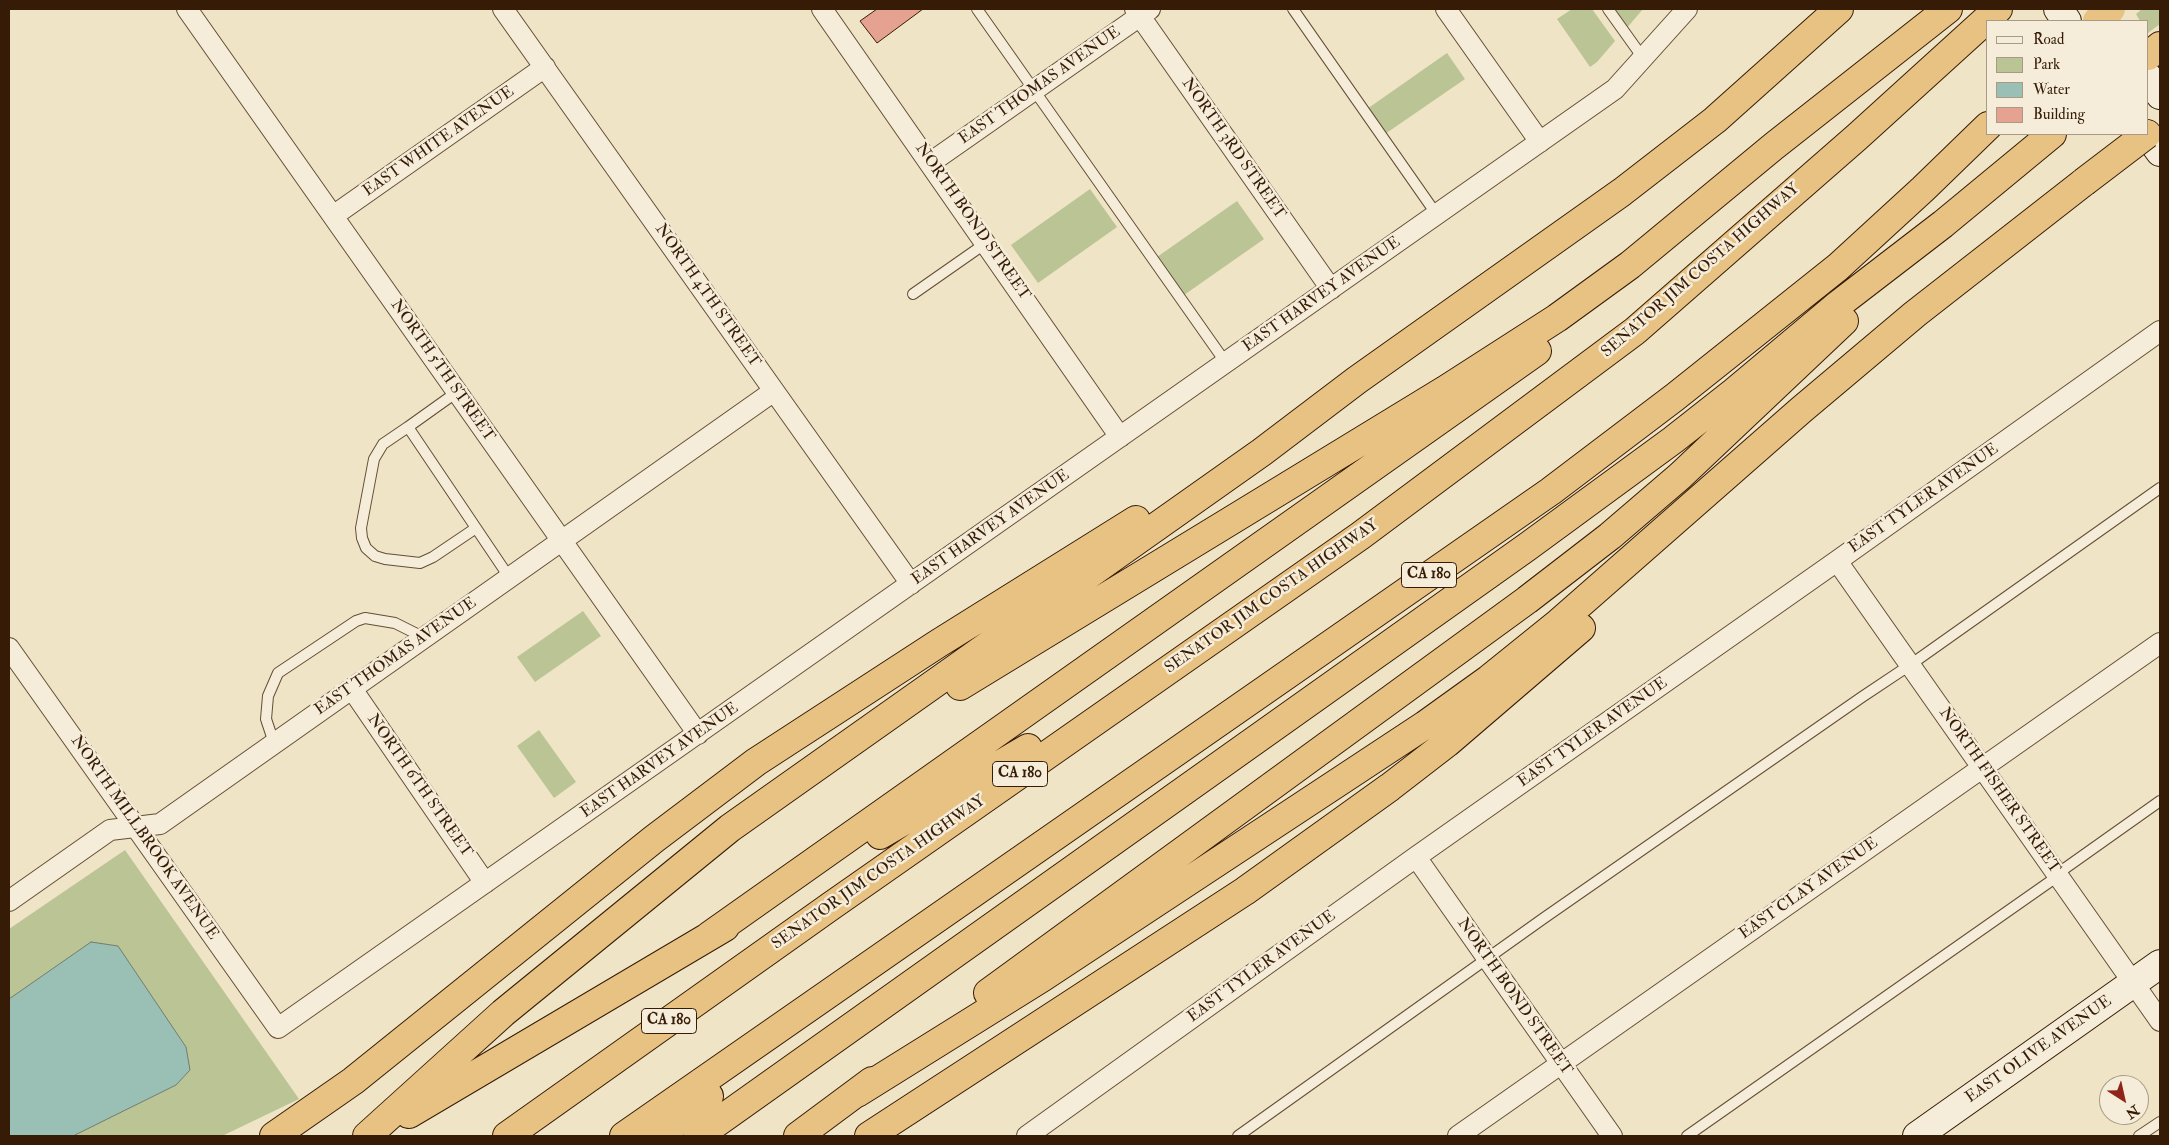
<!DOCTYPE html>
<style>
body{margin:0}
#map{position:relative;width:2169px;height:1145px;overflow:hidden;background:#efe4c5;font-family:"IM FELL Double Pica",serif}
canvas{display:block}
.frame{position:absolute;inset:0;border:10px solid #361c07;pointer-events:none}
.legend{position:absolute;left:1986px;top:20px;width:162px;height:115px;box-sizing:border-box;background:#f5edd9;border:1px solid #a99985;margin:0;padding:6px 9px;list-style:none;font-size:15px;color:#361c07}
.legend li{display:flex;align-items:center;gap:10px;height:25px}
.legend b{width:25px;border:1px solid #a99985}
.north{position:absolute;left:2099px;top:1075px;width:50px;height:50px;box-sizing:border-box;background:#f5edd9;border:1px solid #a99985;border-radius:50%;rotate:145deg;font-size:14px;font-weight:700;line-height:20px;text-align:center;color:#361c07}
.north::after{content:'';display:block;margin:auto;width:18px;height:22px;background:#8f2418;clip-path:polygon(50% 0,100% 100%,50% 72%,0 100%)}
</style>
<div id="map">
<canvas width="2169" height="1145"></canvas>
<div class="frame"></div>
<ul class="legend">
<li><b style="height:6px;background:#f5edd9"></b>Road</li>
<li><b style="height:14px;background:#bbc494"></b>Park</li>
<li><b style="height:14px;background:#9abfb4"></b>Water</li>
<li><b style="height:14px;background:#e5a291"></b>Building</li>
</ul>
<div class="north">N</div>
</div>
<script>
const g = document.querySelector('canvas').getContext('2d');
g.lineJoin = 'round';
function fillPath(path, color) { g.fillStyle = color; g.fill(path, 'evenodd'); }
const poly = rows => new Path2D(rows.map(r => 'M' + r).join(''));
function trace(path, color, width, dash) { g.strokeStyle = color; g.lineWidth = width; g.lineCap = dash ? 'butt' : 'round'; g.setLineDash(dash || []); g.stroke(path); }
function label(font, color, halo, rows, align = 'center') {
  g.font = font + ' "IM FELL Double Pica",serif'; g.lineWidth = 5; g.setLineDash([]); g.textBaseline = 'middle'; g.strokeStyle = halo; g.fillStyle = color; for (const [text, x, y, turn = 0] of rows) {
    g.save(); g.translate(x, y); g.rotate((+turn || 0) * Math.PI / 180); g.textAlign = isNaN(turn) ? turn : align; if (halo) g.strokeText(text, 0, 0); g.fillText(text, 0, 0); g.restore();
  }
}
const green = poly([
 [1572,9,1592,9,1615,41,1597,62,1590,67,1557,19],
 [1611,9,1643,9,1626,29],
 [2142,9,2160,9,2160,24,2148,33,2148,21,2140,21,2136,14],
 [1447,53,1465,79,1385,134,1367,109],
 [1090,189,1117,227,1038,283,1011,245],
 [1237,201,1264,239,1184,295,1157,257],
 [583,611,601,636,535,682,517,657],
 [539,730,576,782,554,798,517,746],
 [125,850,299,1099,222,1136,9,1136,9,929]
]);
const water = poly([
 [91,942,118,946,186,1047,190,1070,176,1085,73,1136,9,1136,9,999,91,942]
]);
const building = poly([
 [877,9,923,9,877,43,860,21,877,9]
]);
const lane = poly([
 [977,9,1226,363],
 [1293,9,1437,215],
 [1608,9,1643,58],
 [913,294,986,243],
 [457,392,408,427,509,577],
 [408,427,383,444,374,459,361,528,362,538,366,548,375,556,385,559,420,563,433,557,476,528],
 [274,743,266,719,268,696,278,673,356,621,365,618,395,623,425,638],
 [2057,874,2160,801],
 [1238,1136,1544,918,1862,697,1910,665,2160,488],
 [1687,1136,2058,876],
 [2139,1136,2160,1122]
]);
const street = poly([
 [187,9,698,734],
 [503,9,911,584],
 [822,9,1120,437],
 [1135,9,1331,289],
 [1446,9,1540,142],
 [930,163,1150,9],
 [333,216,545,67],
 [1837,561,2160,1021],
 [9,648,278,1028,1615,89,1687,9],
 [352,689,485,883],
 [1416,857,1612,1136],
 [9,901,110,830,160,824,774,391],
 [1027,1136,1416,857,1837,561,2160,331],
 [1458,1136,2160,643]
]);
const secondary = poly([
 [2058,9,2067,21],
 [2148,77,2160,95],
 [2147,134,2160,152],
 [1917,1136,2160,964]
]);
const highway = poly([
 [2148,56,2160,46],
 [960,686,1445,390,1557,318,1630,265,1774,146,1948,9],
 [880,835,1028,748],
 [709,936,1537,351],
 [988,993,1527,600,1610,536,1680,476,1844,321],
 [857,1093,1043,977,1425,725,1489,679,1556,625,1801,410,1915,314,2084,182],
 [409,1114,725,927],
 [274,1136,353,1081,654,839,756,762,939,643,1136,520],
 [367,1136,503,1013,730,828,1262,452,1357,380,1622,192,1715,120,1839,9],
 [507,1136,831,906,1360,536,1635,331,1857,137,1998,9],
 [624,1136,1551,491,1675,397,1838,267,1923,189,1988,126],
 [660,1136,709,1096],
 [698,1136,1527,547,1673,440,1734,392,1839,304,1943,224,2052,134],
 [798,1136,872,1081],
 [869,1136,1245,891,1390,787,1447,743,1581,628]
]);
const highwayBridge = poly([
 [2097,21,2111,9],
 [2084,182,2147,134]
]);
const shields = [
 [1429,575,55],
 [1020,774,55],
 [669,1021,55]
];
const shieldNames = [
 ["CA 180",1429,575],
 ["CA 180",1020,774],
 ["CA 180",669,1021]
];
const streetNames = [
 ["EAST THOMAS AVENUE",1040,86,-35],
 ["EAST WHITE AVENUE",439,142,-35],
 ["NORTH 3RD STREET",1233,149,55],
 ["NORTH BOND STREET",972,222,55],
 ["SENATOR JIM COSTA HIGHWAY",1701,271,-41],
 ["EAST HARVEY AVENUE",1322,295,-35],
 ["NORTH 4TH STREET",707,296,55],
 ["NORTH 5TH STREET",442,371,55],
 ["EAST TYLER AVENUE",1924,499,-35],
 ["EAST HARVEY AVENUE",991,528,-35],
 ["SENATOR JIM COSTA HIGHWAY",1272,597,-35],
 ["EAST THOMAS AVENUE",396,657,-35],
 ["EAST TYLER AVENUE",1593,733,-35],
 ["EAST HARVEY AVENUE",660,761,-35],
 ["NORTH 6TH STREET",419,786,55],
 ["NORTH FISHER STREET",1999,791,55],
 ["NORTH MILLBROOK AVENUE",144,838,55],
 ["SENATOR JIM COSTA HIGHWAY",879,873,-35],
 ["EAST CLAY AVENUE",1809,889,-35],
 ["EAST TYLER AVENUE",1262,967,-36],
 ["NORTH BOND STREET",1514,997,55],
 ["EAST OLIVE AVENUE",2039,1050,-35]
];
fillPath(green, '#bbc494');
fillPath(water, '#9abfb4');
trace(water, '#727e6f', 1);
fillPath(building, '#e5a291');
trace(building, '#361c07', 1);
trace(lane, '#644e36', 12);
trace(street, '#644e36', 22);
trace(secondary, '#361c07', 30);
trace(highway, '#361c07', 30);
trace(lane, '#f5edd9', 10);
trace(street, '#f5edd9', 20);
trace(secondary, '#f5edd9', 28);
trace(highway, '#e8c282', 28);
trace(highwayBridge, '#361c07', 30, []);
trace(highwayBridge, '#e8c282', 28);
for (const [x, y, w] of shields) { const box = new Path2D(); box.roundRect(x - w / 2, y - 12.5, w, 25, 4); g.fillStyle = '#f5edd9'; g.fill(box); trace(box, '#361c07', 1); }
label('bold 15px', '#361c07', null, shieldNames);
label('16px', '#361c07', '#f5edd9', streetNames);
</script>
